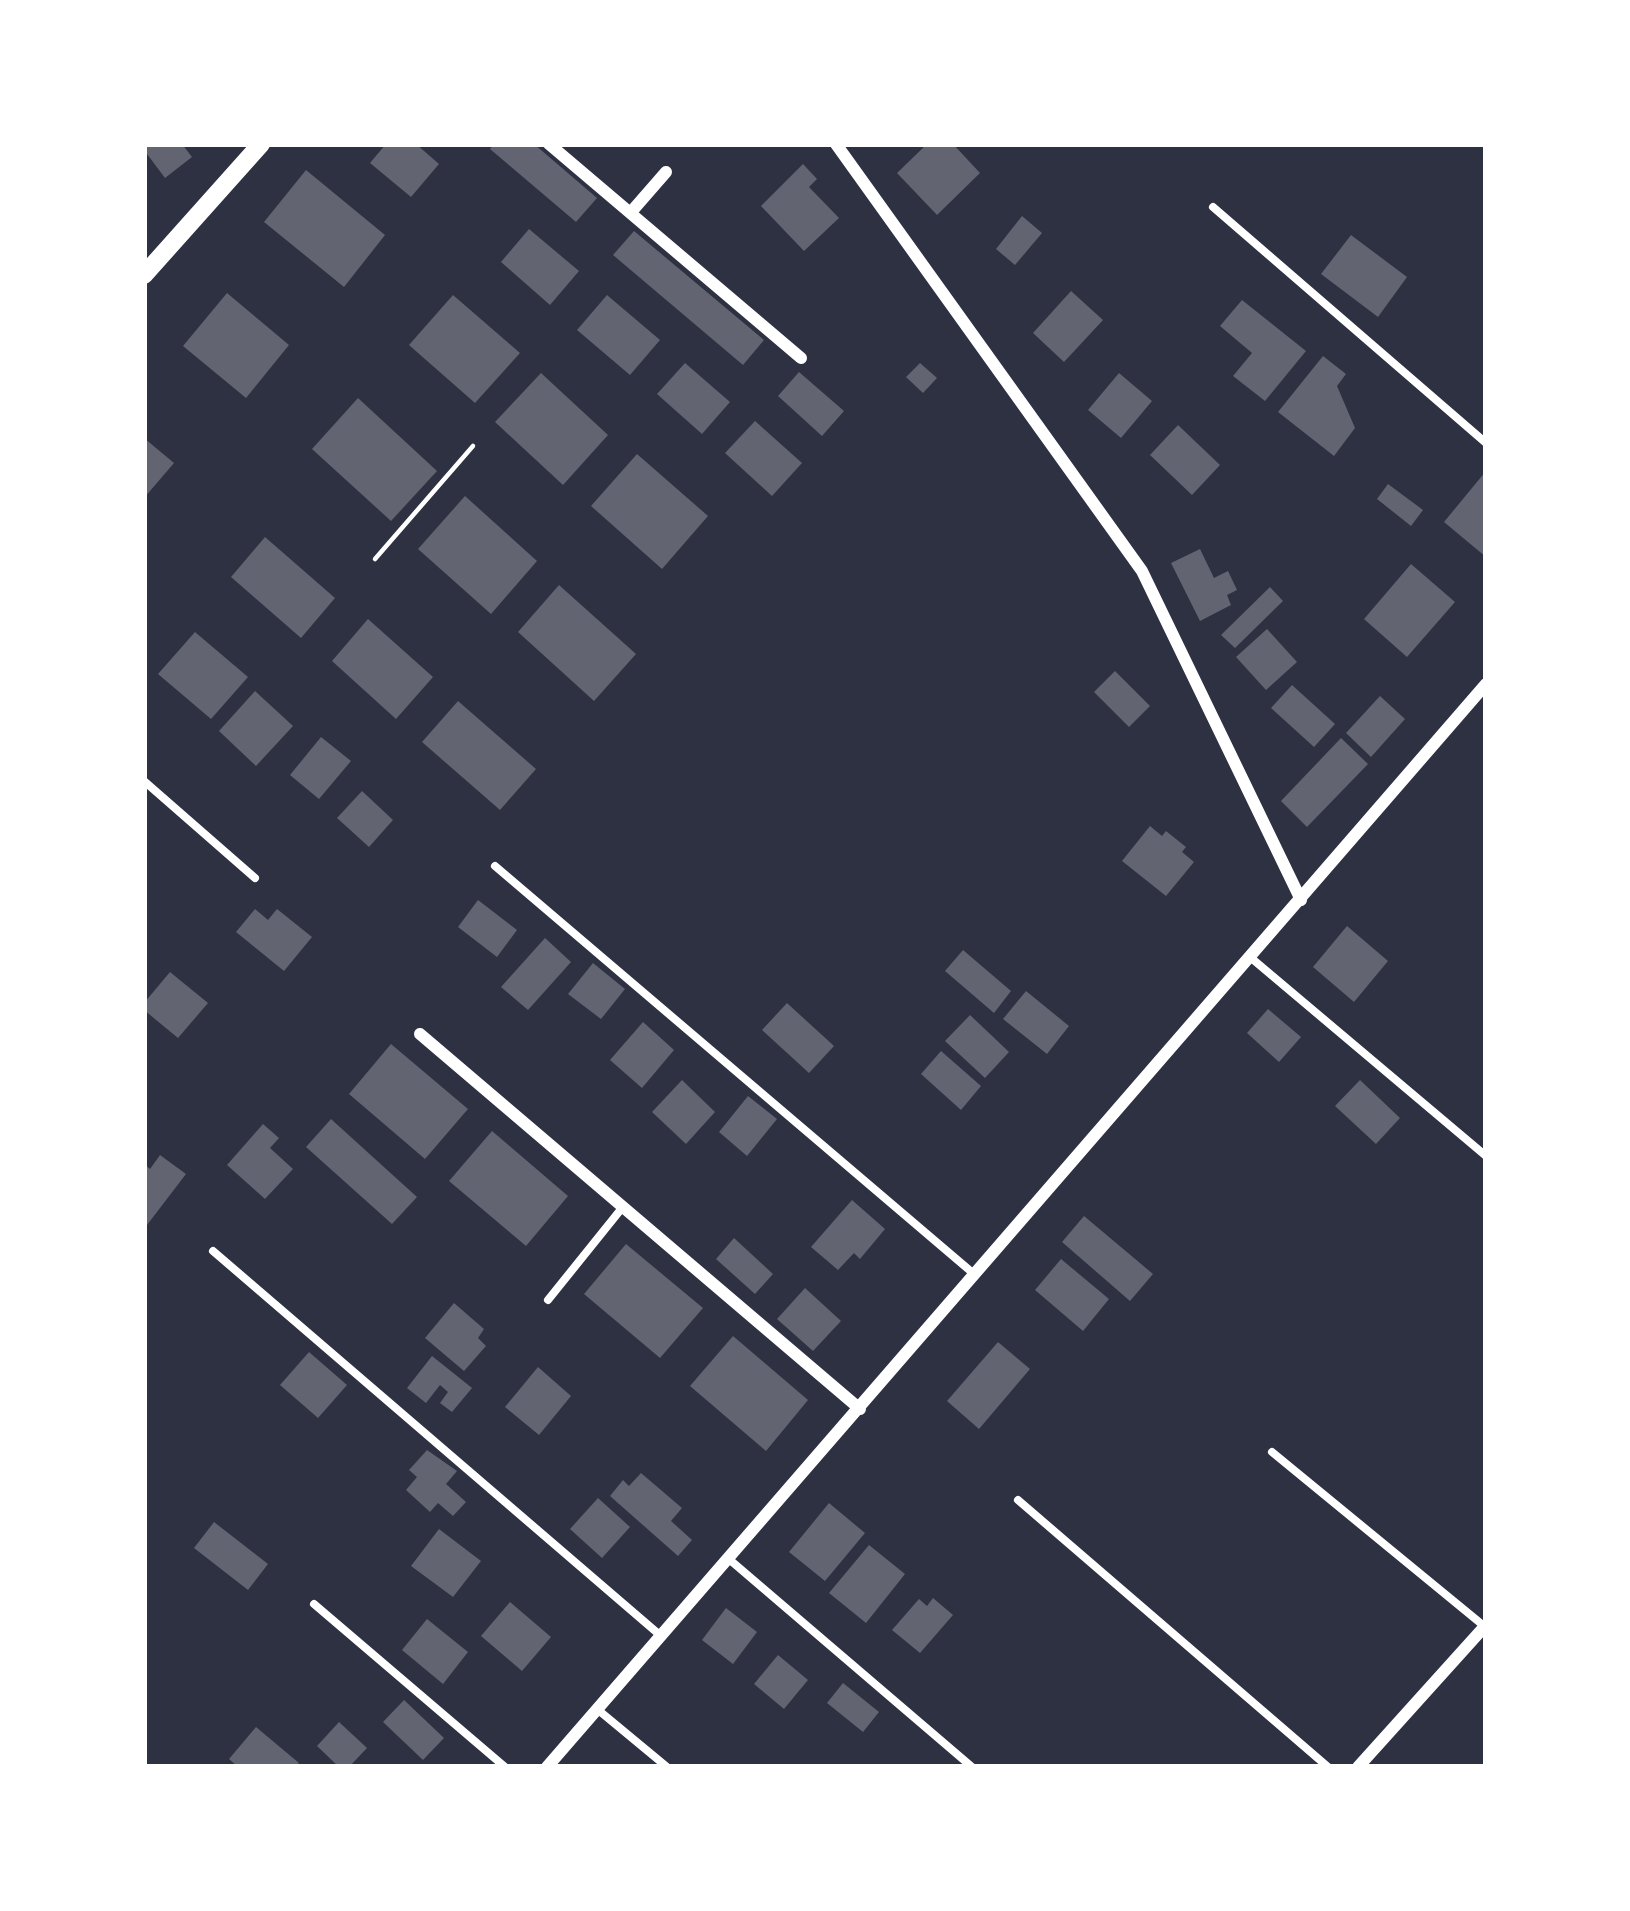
<!DOCTYPE html>
<style>
body{margin:0}
#map{position:relative;width:1630px;height:1911px;overflow:hidden;background:#2d3142;font-family:"Source Sans 3",sans-serif}
canvas{display:block}
.frame{position:absolute;inset:0;border:147px solid #fff;pointer-events:none}
</style>
<div id="map">
<canvas width="1630" height="1911"></canvas>
<div class="frame"></div>
</div>
<script>
const g = document.querySelector('canvas').getContext('2d');
g.lineJoin = 'round';
function fillPath(path, color) { g.fillStyle = color; g.fill(path, 'evenodd'); }
const poly = rows => new Path2D(rows.map(r => 'M' + r).join(''));
function trace(path, color, width, dash) { g.strokeStyle = color; g.lineWidth = width; g.lineCap = dash ? 'butt' : 'round'; g.setLineDash(dash || []); g.stroke(path); }
const building = poly([
 [144,144,182,144,192,157,165,178,144,150],
 [386,144,416,144,439,164,411,197,370,163],
 [494,144,534,144,597,198,576,222,490,149],
 [927,144,953,144,980,173,937,215,897,173],
 [803,164,817,179,809,187,839,218,804,251,761,206],
 [306,170,385,235,344,287,264,222],
 [1022,216,1042,233,1015,265,996,249],
 [529,229,579,271,550,305,501,262],
 [634,231,764,340,743,365,613,255],
 [1351,235,1407,277,1378,317,1321,274],
 [1071,291,1103,320,1064,362,1033,333],
 [227,293,289,345,246,398,183,346],
 [453,295,520,353,475,403,409,345],
 [607,295,660,340,630,375,577,330],
 [1242,300,1306,351,1265,401,1233,376,1252,353,1220,326],
 [1323,356,1346,374,1337,386,1355,428,1334,456,1278,412],
 [685,363,730,402,702,434,657,394],
 [920,363,937,378,923,393,906,377],
 [799,372,844,411,822,436,778,396],
 [541,373,608,435,563,485,495,422],
 [1119,373,1152,401,1121,438,1088,410],
 [358,398,437,471,391,521,312,449],
 [755,421,802,463,772,496,725,453],
 [1178,425,1220,465,1192,495,1150,455],
 [144,438,174,463,144,498],
 [637,454,708,516,662,569,591,506],
 [1486,471,1486,557,1444,522],
 [1388,484,1423,510,1411,526,1377,499],
 [465,496,537,561,491,614,418,549],
 [265,537,335,598,301,638,231,577],
 [1200,549,1214,578,1228,571,1237,590,1227,595,1231,605,1200,621,1171,563],
 [1411,564,1455,602,1407,657,1364,619],
 [559,585,636,654,594,701,518,632],
 [1270,587,1283,601,1235,648,1221,635],
 [368,619,433,677,396,719,332,661],
 [1267,629,1297,662,1266,690,1236,657],
 [195,632,248,677,211,719,158,674],
 [1115,671,1150,706,1129,727,1094,692],
 [1292,685,1335,724,1314,747,1271,708],
 [255,691,293,726,256,766,219,731],
 [1380,696,1405,719,1371,757,1346,733],
 [458,701,536,769,500,810,422,742],
 [321,737,351,761,319,799,290,775],
 [1341,738,1368,764,1307,827,1281,801],
 [362,791,393,820,369,847,337,818],
 [1150,826,1162,836,1166,831,1186,847,1182,852,1194,862,1166,896,1122,861],
 [478,900,517,930,497,957,458,927],
 [255,909,268,920,277,909,312,937,284,971,236,932],
 [1347,926,1388,961,1354,1002,1313,967],
 [545,938,571,962,528,1010,501,987],
 [963,950,1011,991,994,1013,945,971],
 [593,963,625,989,601,1019,568,994],
 [170,972,208,1003,178,1038,144,1010,144,1003],
 [1026,991,1069,1026,1047,1054,1003,1019],
 [787,1003,834,1046,809,1073,762,1030],
 [1268,1009,1301,1037,1279,1062,1247,1033],
 [970,1015,1009,1052,985,1078,945,1041],
 [643,1022,674,1050,642,1088,610,1060],
 [391,1044,468,1109,425,1159,349,1094],
 [941,1051,981,1086,961,1110,921,1074],
 [682,1080,715,1112,686,1144,652,1112],
 [1360,1080,1400,1118,1376,1144,1335,1106],
 [748,1096,777,1119,747,1156,719,1132],
 [331,1119,417,1197,392,1224,306,1147],
 [263,1124,279,1138,270,1148,293,1169,265,1199,227,1165],
 [492,1131,568,1196,526,1246,449,1181],
 [160,1155,186,1174,147,1225,144,1164,150,1169],
 [852,1200,885,1229,860,1259,854,1253,838,1270,811,1247],
 [1084,1216,1153,1274,1130,1301,1062,1242],
 [734,1238,773,1274,755,1294,716,1259],
 [626,1244,703,1308,660,1358,584,1294],
 [1061,1259,1109,1299,1083,1331,1035,1290],
 [805,1288,841,1321,813,1351,777,1319],
 [454,1303,484,1329,478,1338,486,1346,464,1371,425,1338],
 [733,1336,808,1400,766,1451,690,1386],
 [998,1342,1030,1369,979,1429,947,1401],
 [309,1352,347,1385,318,1418,280,1385],
 [432,1356,472,1388,452,1412,440,1403,448,1392,440,1385,426,1403,407,1388],
 [538,1367,571,1396,539,1435,505,1407],
 [427,1450,457,1471,446,1484,466,1502,453,1516,438,1503,430,1512,406,1490,417,1477,409,1470],
 [641,1473,682,1508,671,1521,692,1540,678,1556,610,1496,623,1480,629,1486],
 [598,1498,630,1527,602,1558,570,1529],
 [829,1503,865,1533,825,1581,789,1552],
 [214,1522,268,1564,248,1590,194,1548],
 [439,1529,481,1561,453,1597,411,1566],
 [869,1545,905,1574,866,1623,829,1593],
 [933,1598,953,1615,920,1653,892,1630,919,1599,927,1606],
 [510,1602,551,1637,522,1671,481,1636],
 [726,1608,757,1632,733,1664,702,1640],
 [427,1619,468,1652,443,1684,402,1650],
 [778,1655,808,1680,784,1709,754,1684],
 [843,1683,879,1712,863,1732,827,1703],
 [404,1700,444,1738,423,1760,383,1722],
 [339,1722,367,1748,349,1767,339,1767,317,1746],
 [256,1727,299,1763,296,1767,238,1767,229,1759]
]);
const path = poly([
 [375,559,473,446]
]);
const service = poly([
 [1213,207,1486,443],
 [144,781,255,878],
 [495,866,974,1274],
 [1250,957,1486,1156],
 [213,1251,661,1636],
 [548,1300,622,1208],
 [1272,1452,1484,1626],
 [1018,1500,1328,1767],
 [730,1560,972,1767],
 [314,1604,505,1767],
 [597,1709,667,1767]
]);
const minor = poly([
 [549,144,801,358],
 [836,144,1142,571,1301,900],
 [632,211,666,172],
 [420,1034,860,1409],
 [547,1767,1486,684],
 [1358,1767,1486,1625]
]);
const tertiary = poly([
 [144,275,261,144]
]);
fillPath(building, '#626471');
trace(path, '#fff', 4.5);
trace(service, '#fff', 8);
trace(minor, '#fff', 12);
trace(tertiary, '#fff', 18);
</script>
